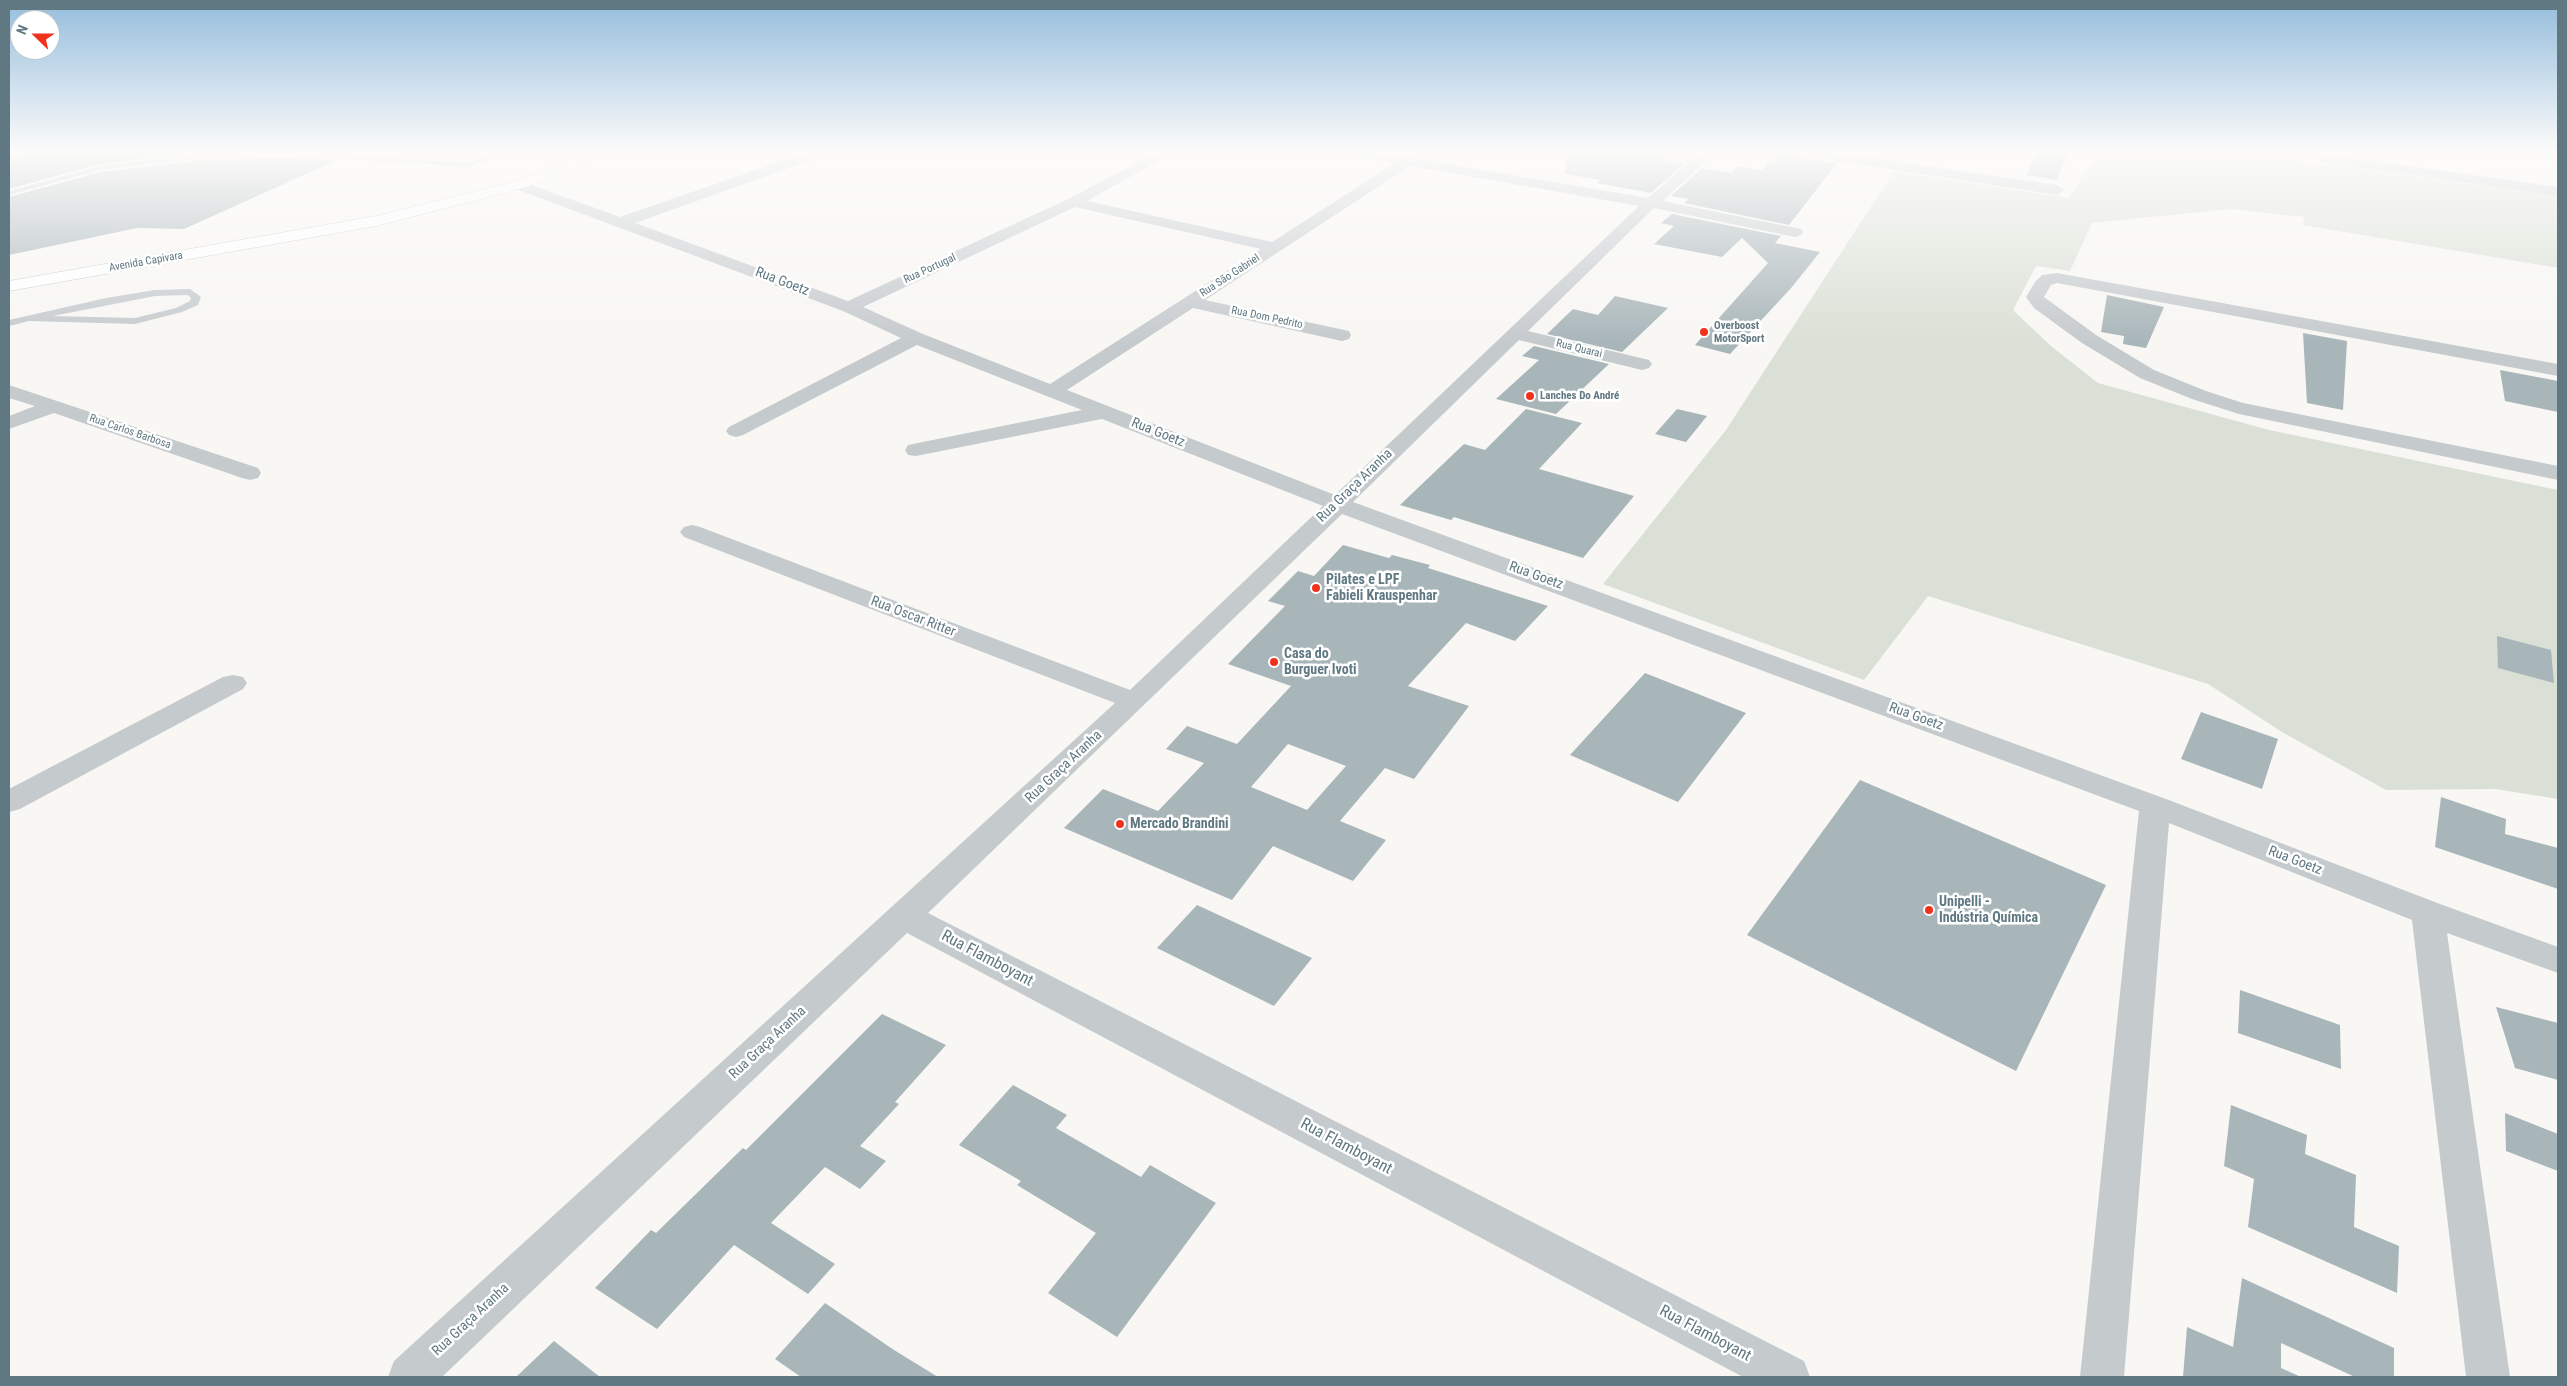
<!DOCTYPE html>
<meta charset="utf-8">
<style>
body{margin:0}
#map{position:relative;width:2567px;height:1386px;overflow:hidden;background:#f8f7f4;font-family:"Roboto Condensed",sans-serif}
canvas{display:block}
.frame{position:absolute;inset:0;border:10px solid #607882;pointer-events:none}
.north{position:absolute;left:10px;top:10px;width:50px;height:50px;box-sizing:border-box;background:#fff;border:1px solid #bfc9cd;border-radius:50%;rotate:292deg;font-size:14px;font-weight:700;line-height:20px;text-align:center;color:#607882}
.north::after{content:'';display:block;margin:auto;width:18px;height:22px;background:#f0321c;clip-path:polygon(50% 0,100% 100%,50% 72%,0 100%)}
</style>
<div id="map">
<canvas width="2567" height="1386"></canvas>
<div class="frame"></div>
<div class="north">N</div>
</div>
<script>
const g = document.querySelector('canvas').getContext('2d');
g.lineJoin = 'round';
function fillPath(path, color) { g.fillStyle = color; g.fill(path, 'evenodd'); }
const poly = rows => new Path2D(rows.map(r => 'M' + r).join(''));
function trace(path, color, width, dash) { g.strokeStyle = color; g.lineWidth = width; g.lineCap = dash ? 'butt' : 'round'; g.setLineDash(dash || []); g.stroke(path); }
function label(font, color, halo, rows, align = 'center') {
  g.font = font + ' "Roboto Condensed",sans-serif'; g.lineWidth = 5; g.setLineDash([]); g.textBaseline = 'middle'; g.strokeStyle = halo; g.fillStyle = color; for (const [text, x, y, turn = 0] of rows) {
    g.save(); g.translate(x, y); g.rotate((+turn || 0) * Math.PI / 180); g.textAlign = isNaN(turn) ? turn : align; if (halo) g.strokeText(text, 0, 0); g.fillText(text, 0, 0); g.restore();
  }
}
const green = poly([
 [2142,150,2281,150,2281,155,2309,166,2330,164,2558,196,2558,268,2303,225,2304,217,2230,209,2092,223,2070,271,2036,266,2013,310,2051,346,2098,383,2269,430,2558,490,2558,799,2495,789,2386,790,2282,732,2208,684,1928,596,1864,680,1603,584,1726,430,1894,171,2069,198,2098,153,2142,153]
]);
const building = poly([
 [49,150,269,150,204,152,100,164,9,189,9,159],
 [293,150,361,150,352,154],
 [1567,150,1673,150,1661,160,1684,164,1651,193,1597,183,1600,180,1565,174],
 [2038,150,2069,150,2057,180,2026,175],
 [1780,153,1837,163,1789,225,1684,203,1689,199,1671,196,1702,168,1731,173,1738,166,1762,170,1768,162,1773,163],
 [284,157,337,160,184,229,137,228,9,255,9,197,100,172,204,160],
 [1672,214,1781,236,1775,243,1820,252,1792,287,1730,354,1695,345,1768,263,1742,238,1722,257,1654,244,1674,226,1661,223],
 [2107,295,2164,307,2146,348,2123,344,2124,336,2101,332],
 [1615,296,1668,308,1622,352,1547,334,1573,309,1598,315],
 [2303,333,2347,341,2343,410,2307,403],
 [1534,346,1609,364,1556,414,1496,399,1539,360,1522,356],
 [2500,370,2558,381,2558,412,2505,401],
 [1526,409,1582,423,1539,469,1634,496,1583,558,1454,517,1451,520,1400,505,1464,444,1485,450],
 [1677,409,1707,416,1686,442,1655,434],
 [1343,545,1389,558,1392,555,1430,565,1428,568,1548,606,1515,641,1466,623,1408,686,1469,706,1414,779,1385,768,1340,821,1386,840,1353,881,1273,846,1232,900,1064,828,1103,789,1158,811,1204,763,1166,749,1187,726,1237,744,1291,686,1228,664,1285,606,1268,601,1298,571,1314,576],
 [1288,744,1346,766,1307,810,1251,787],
 [2497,636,2551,650,2554,683,2498,668],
 [1645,673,1746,713,1678,802,1570,755],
 [2201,712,2278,739,2262,789,2181,759],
 [1860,780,2106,885,2016,1071,1747,935],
 [2441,797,2506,819,2505,834,2558,848,2558,889,2435,847],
 [1197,905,1312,958,1274,1006,1157,948],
 [2240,990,2340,1025,2341,1069,2238,1033],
 [2496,1007,2558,1023,2558,1080,2515,1068],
 [882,1014,946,1045,895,1102,899,1104,860,1146,886,1161,860,1189,825,1167,771,1223,835,1264,808,1294,734,1245,657,1329,595,1288,651,1230,656,1233,743,1148,746,1150],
 [1013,1085,1067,1115,1056,1128,1141,1177,1150,1165,1216,1203,1117,1337,1048,1293,1096,1233,1017,1185,1021,1181,959,1145],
 [2231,1105,2307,1135,2305,1154,2356,1175,2354,1227,2399,1246,2397,1293,2248,1227,2254,1179,2224,1166],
 [2505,1113,2558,1134,2558,1171,2506,1151],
 [2242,1278,2394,1348,2394,1377,2355,1377,2281,1343,2281,1368,2301,1377,2183,1377,2187,1327,2233,1347],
 [825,1303,894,1350,938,1377,801,1377,775,1359],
 [554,1341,600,1377,516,1377]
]);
const service = poly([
 [502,150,512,150,469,167,284,155,204,158,100,170,9,195,9,191,100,166,204,154,284,151,468,163,502,150],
 [190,289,201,297,198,305,182,312,135,324,29,321,9,326,9,320,106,298,155,290,190,289],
 [188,295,191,298,190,301,176,308,135,318,53,316,155,296,188,295]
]);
const minor = poly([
 [813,150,833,150,831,153,635,223,848,301,1068,199,1161,150,1178,150,1087,201,1272,242,1395,163,1343,154,1336,150,1366,150,1648,198,1703,150,1718,150,1663,201,1801,229,1803,232,1801,235,1795,237,1654,208,1528,331,1649,360,1652,364,1649,368,1642,370,1519,340,1353,502,2166,799,2440,904,2558,947,2558,973,2447,933,2510,1377,2466,1377,2412,920,2169,823,2124,1377,2080,1377,2139,811,1342,514,928,913,1804,1361,1810,1377,1743,1377,907,933,442,1377,388,1377,394,1361,1115,703,684,537,680,532,684,527,692,525,700,527,1130,690,1323,506,1102,419,916,456,908,455,905,450,908,445,1082,410,917,345,743,435,736,437,729,435,726,431,729,427,901,338,843,311,513,188,511,185,513,182,523,182,620,217,813,150],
 [1410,166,1639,206,1335,495,1067,390,1193,308,1342,341,1349,339,1351,335,1349,331,1205,300,1410,166],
 [1075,207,1261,249,1050,384,923,334,863,307,1075,207],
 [1785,150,1818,150,2057,185,2065,190,2057,195,1792,154,1785,150],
 [2302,150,2316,150,2329,155,2558,187,2558,196,2329,163,2312,159,2304,155,2302,150],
 [2057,273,2558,364,2558,376,2057,283,2051,285,2044,297,2096,335,2154,370,2206,391,2243,403,2558,466,2558,480,2239,414,2192,399,2140,378,2082,343,2034,308,2026,297,2035,282,2042,275,2057,273],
 [9,385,258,468,261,473,258,478,250,480,242,478,54,413,9,429,9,416,35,406,9,398,9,385],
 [233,675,243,677,247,683,243,689,20,809,9,812,9,789,223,677,233,675]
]);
const secondary = poly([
 [590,150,607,150,579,167,523,188,376,226,9,291,9,281,376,216,513,182,569,161,590,150]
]);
const markers = [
 [1704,332,5,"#f0321c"],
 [1530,396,5,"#f0321c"],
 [1316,588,5,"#f0321c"],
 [1274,662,5,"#f0321c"],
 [1120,824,5,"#f0321c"],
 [1929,910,5,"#f0321c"]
];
const farStreetnames = [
 ["Avenida Capivara",146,262,-10],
 ["Rua Portugal",930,269,-25],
 ["Rua São Gabriel",1230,276,-33],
 ["Rua Dom Pedrito",1267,318,12],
 ["Rua Quarai",1579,349,14],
 ["Rua Carlos Barbosa",130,432,19]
];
const farPoinames = [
 ["Overboost",1714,326],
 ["MotorSport",1714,339],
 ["Lanches Do André",1540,396]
];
const streetNames = [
 ["Rua Goetz",782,282,21],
 ["Rua Goetz",1158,433,22],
 ["Rua Graça Aranha",1355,486,-44],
 ["Rua Goetz",1536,576,20],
 ["Rua Oscar Ritter",913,617,21],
 ["Rua Goetz",1916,717,20],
 ["Rua Graça Aranha",1064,767,-43],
 ["Rua Goetz",2295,861,21],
 ["Rua Graça Aranha",768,1043,-43],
 ["Rua Graça Aranha",471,1320,-43]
];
const poiNames = [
 ["Pilates e LPF",1326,580],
 ["Fabieli Krauspenhar",1326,596],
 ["Casa do",1284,654],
 ["Burguer Ivoti",1284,670],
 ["Mercado Brandini",1130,824],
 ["Unipelli -",1939,902],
 ["Indústria Química",1939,918]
];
const nearStreetnames = [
 ["Rua Flamboyant",987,959,28],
 ["Rua Flamboyant",1346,1147,28],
 ["Rua Flamboyant",1705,1334,28]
];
fillPath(green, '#dae0d5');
fillPath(building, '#a8b5b9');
trace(secondary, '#b7bec1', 1);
fillPath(service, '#c5cacd');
fillPath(minor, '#c5cacd');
fillPath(secondary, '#fff');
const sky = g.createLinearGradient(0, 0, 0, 344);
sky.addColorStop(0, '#95bddd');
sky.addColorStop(0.44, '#fcfbfa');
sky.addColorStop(1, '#fcfbfa00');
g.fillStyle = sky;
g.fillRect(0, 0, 2567, 344);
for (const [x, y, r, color] of markers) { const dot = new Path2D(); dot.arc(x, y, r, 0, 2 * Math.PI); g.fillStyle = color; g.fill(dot); trace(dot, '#fff', 2); }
label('11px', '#607882', '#fff', farStreetnames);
label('bold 11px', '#607882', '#fff', farPoinames, 'left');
label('14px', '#607882', '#fff', streetNames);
label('bold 14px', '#607882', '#fff', poiNames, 'left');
label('16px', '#607882', '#fff', nearStreetnames);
</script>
